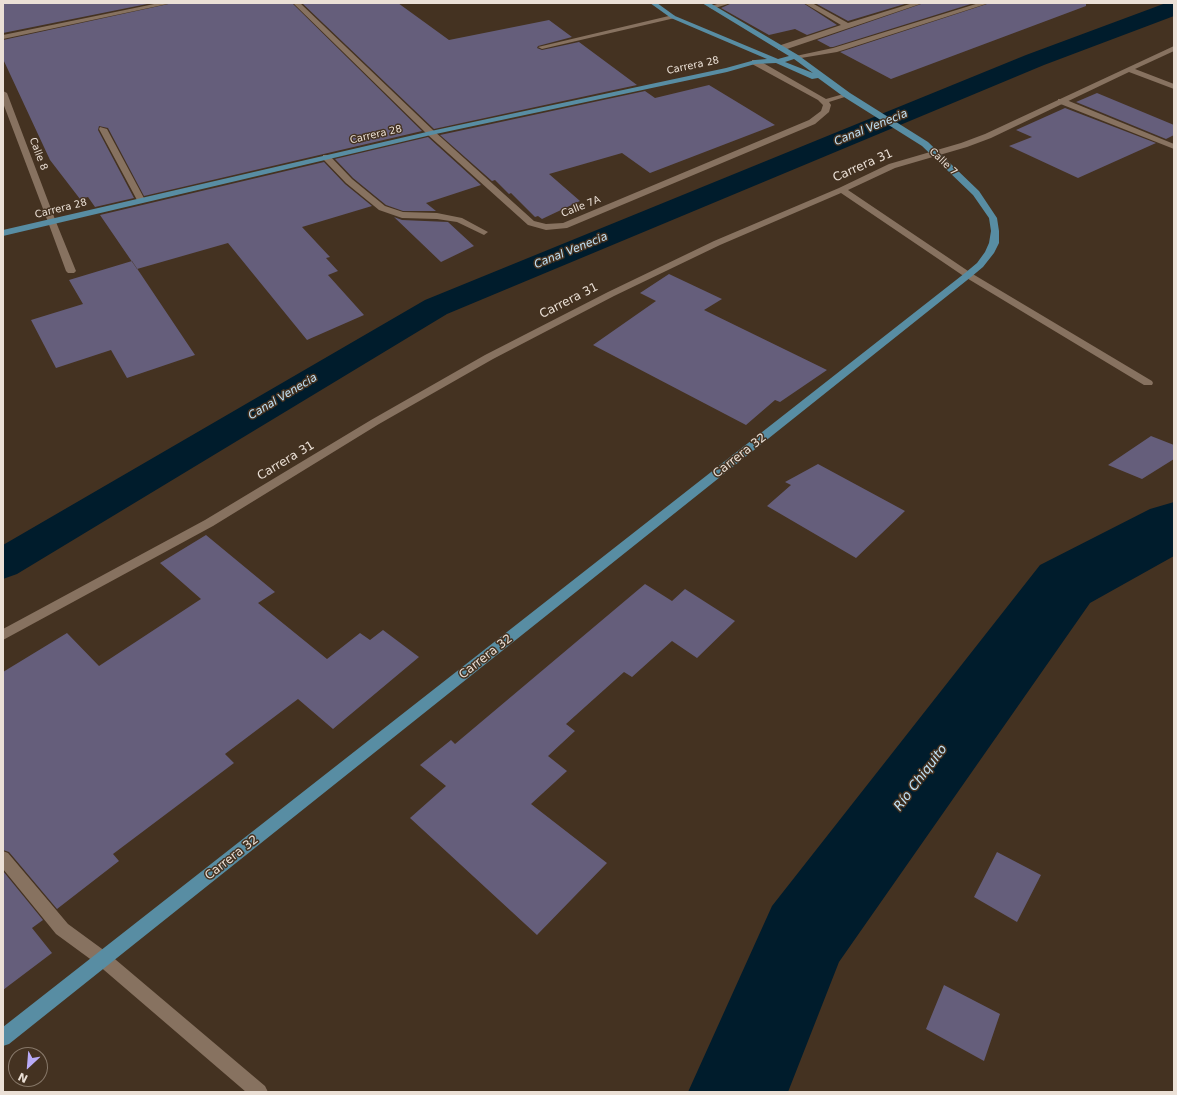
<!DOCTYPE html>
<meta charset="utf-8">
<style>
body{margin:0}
#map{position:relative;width:1177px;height:1095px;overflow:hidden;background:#443221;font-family:"DejaVu Sans",sans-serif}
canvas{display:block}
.frame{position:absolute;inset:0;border:4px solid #ebe0d6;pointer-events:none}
.north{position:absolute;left:8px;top:1047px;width:40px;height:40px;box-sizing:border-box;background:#443221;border:1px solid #877869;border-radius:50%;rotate:206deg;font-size:11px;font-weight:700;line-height:16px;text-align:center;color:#ebe0d6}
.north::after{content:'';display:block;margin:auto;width:14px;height:18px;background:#b9abf7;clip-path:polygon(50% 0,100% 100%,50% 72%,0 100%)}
</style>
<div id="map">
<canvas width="1177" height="1095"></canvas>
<div class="frame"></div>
<div class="north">N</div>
</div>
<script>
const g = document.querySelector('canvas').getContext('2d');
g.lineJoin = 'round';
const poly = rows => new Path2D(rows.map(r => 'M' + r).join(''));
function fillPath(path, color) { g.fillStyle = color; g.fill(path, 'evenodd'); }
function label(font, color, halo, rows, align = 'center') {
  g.font = font + ' "DejaVu Sans",sans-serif'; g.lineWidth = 3; g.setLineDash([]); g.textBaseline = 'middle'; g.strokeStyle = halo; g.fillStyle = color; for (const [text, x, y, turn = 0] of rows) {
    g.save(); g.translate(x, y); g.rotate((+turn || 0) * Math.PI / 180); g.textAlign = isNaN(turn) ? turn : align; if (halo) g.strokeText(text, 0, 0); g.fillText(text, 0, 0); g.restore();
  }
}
const canal = poly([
 [1166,3,1174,3,1174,16,1044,65,447,314,17,574,3,579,3,545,425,300,1026,55,1166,3]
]);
const river = poly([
 [1174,502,1174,556,1090,603,839,962,788,1092,688,1092,772,906,1040,565,1150,509,1174,502]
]);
const building = poly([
 [3,3,152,3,3,33],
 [173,3,292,3,422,131,144,196,108,128,99,126,98,130,134,198,95,207,88,197,80,199,50,160,3,59,3,40],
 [302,3,398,3,449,40,549,20,572,37,538,46,537,48,542,50,579,42,637,85,434,129],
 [732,3,803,3,837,25,807,35,795,29,769,35,721,8],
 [815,3,908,3,848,21],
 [924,3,974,3,833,47,830,47,817,40],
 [990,3,1086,3,1086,6,891,79,840,52],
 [709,85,775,125,650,173,622,153,549,174,580,201,542,219,538,216,535,217,511,193,509,194,495,180,492,181,440,135,645,91,655,98],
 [1097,93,1174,125,1174,135,1166,139,1076,102],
 [1065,108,1156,143,1078,178,1009,146,1032,137,1016,130],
 [428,137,481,185,426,203,436,211,403,211,386,205,353,178,335,159],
 [324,162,345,184,372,206,302,227,330,257,326,258,338,271,328,275,364,315,307,340,228,243,137,269,100,215],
 [394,217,402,220,448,222,474,246,441,262],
 [132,261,195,355,127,378,111,350,56,368,31,320,83,304,69,280],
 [669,274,722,299,704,310,827,370,780,402,775,400,746,425,593,345,656,301,640,293],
 [1151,436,1174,445,1174,459,1142,479,1108,465],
 [818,464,905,511,856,558,767,506,791,485,785,482],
 [206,535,275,592,258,603,327,659,360,633,370,640,383,630,419,657,333,729,298,699,225,754,234,763,113,854,119,861,57,909,9,852,3,850,3,672,67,633,99,666,201,599,160,563],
 [645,584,672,601,685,589,735,621,697,658,672,641,632,677,624,672,566,724,575,731,548,756,567,771,531,804,607,863,537,935,410,818,446,786,420,765,451,740,455,744],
 [997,852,1041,875,1017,922,974,897],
 [3,871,43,920,32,928,52,953,3,990],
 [944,985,1000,1014,984,1061,926,1029]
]);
const lane = poly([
 [1058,99,1064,99,1174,144,1174,149,1058,103,1058,99],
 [100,127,107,129,145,200,144,202,138,202,137,200,99,129,100,127],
 [323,155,329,155,352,179,385,206,403,212,437,213,462,218,488,232,484,235,457,222,437,219,402,218,379,210,346,183,323,159,323,155],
 [52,219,56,222,76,271,74,273,68,273,66,271,48,222,52,219],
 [103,951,109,954,265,1086,268,1092,246,1092,97,964,95,959,97,954,103,951]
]);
const street = poly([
 [159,3,172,3,3,39,3,35,159,3],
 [293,3,300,3,434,131,534,221,546,224,563,223,809,120,821,111,823,105,818,100,752,64,752,60,758,60,826,99,847,93,851,95,829,102,831,105,829,112,815,124,567,228,546,230,528,225,428,135,293,3],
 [720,3,731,3,712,9,709,7,720,3],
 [804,3,812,3,848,23,913,3,923,3,784,50,778,50,778,46,841,25,804,3],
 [979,3,989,3,837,52,795,59,791,57,833,48,979,3],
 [673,15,675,16,675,18,542,49,538,47,673,15],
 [1174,46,1174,51,1135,69,1174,84,1174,89,1129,72,991,138,967,147,895,168,848,190,971,273,1152,381,1153,383,1152,385,1144,385,965,277,841,193,720,245,614,296,493,359,379,424,213,526,3,640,3,629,205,520,371,420,485,355,608,292,714,241,839,188,889,164,961,143,985,134,1174,46],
 [3,91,7,93,56,222,55,224,52,225,48,222,3,103,3,91],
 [3,851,8,853,68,924,109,954,111,959,109,964,103,967,97,964,56,934,3,869,3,851]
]);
const primary = poly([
 [650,3,657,3,675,16,778,59,789,56,702,3,710,3,798,55,850,93,928,142,979,191,997,218,999,231,999,243,994,253,983,267,971,277,9,1044,3,1046,3,1027,965,273,977,263,985,252,989,243,991,231,989,218,973,195,922,146,844,97,818,78,812,79,776,63,755,64,727,72,431,135,3,236,3,230,431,131,726,68,755,60,767,59,671,18,650,3],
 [794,59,813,73,785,62,794,59]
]);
const farStreetnames = [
 ["Carrera 28",693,66,-12],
 ["Carrera 28",376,135,-13],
 ["Calle 8",38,154,69],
 ["Calle 7",943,162,44],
 ["Calle 7A",581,207,-22],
 ["Carrera 28",61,209,-14]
];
const farWaternames = [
 ["Canal Venecia",871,128,-22],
 ["Canal Venecia",571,251,-22],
 ["Canal Venecia",283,397,-31]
];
const streetNames = [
 ["Carrera 31",863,166,-24],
 ["Carrera 31",569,301,-27],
 ["Carrera 32",740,456,-38],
 ["Carrera 31",286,461,-31],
 ["Carrera 32",486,657,-38],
 ["Carrera 32",232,858,-38]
];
const waterNames = [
 ["Río Chiquito",921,778,-53]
];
fillPath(canal, '#001c2c');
fillPath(river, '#001c2c');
fillPath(building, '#655e7b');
fillPath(lane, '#877260');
fillPath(street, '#877260');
fillPath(primary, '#588da3');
label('10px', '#ebe0d6', '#443221', farStreetnames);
label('italic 11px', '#c0e2f7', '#443221', farWaternames);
label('12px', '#ebe0d6', '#443221', streetNames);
label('italic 13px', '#c0e2f7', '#443221', waterNames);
</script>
